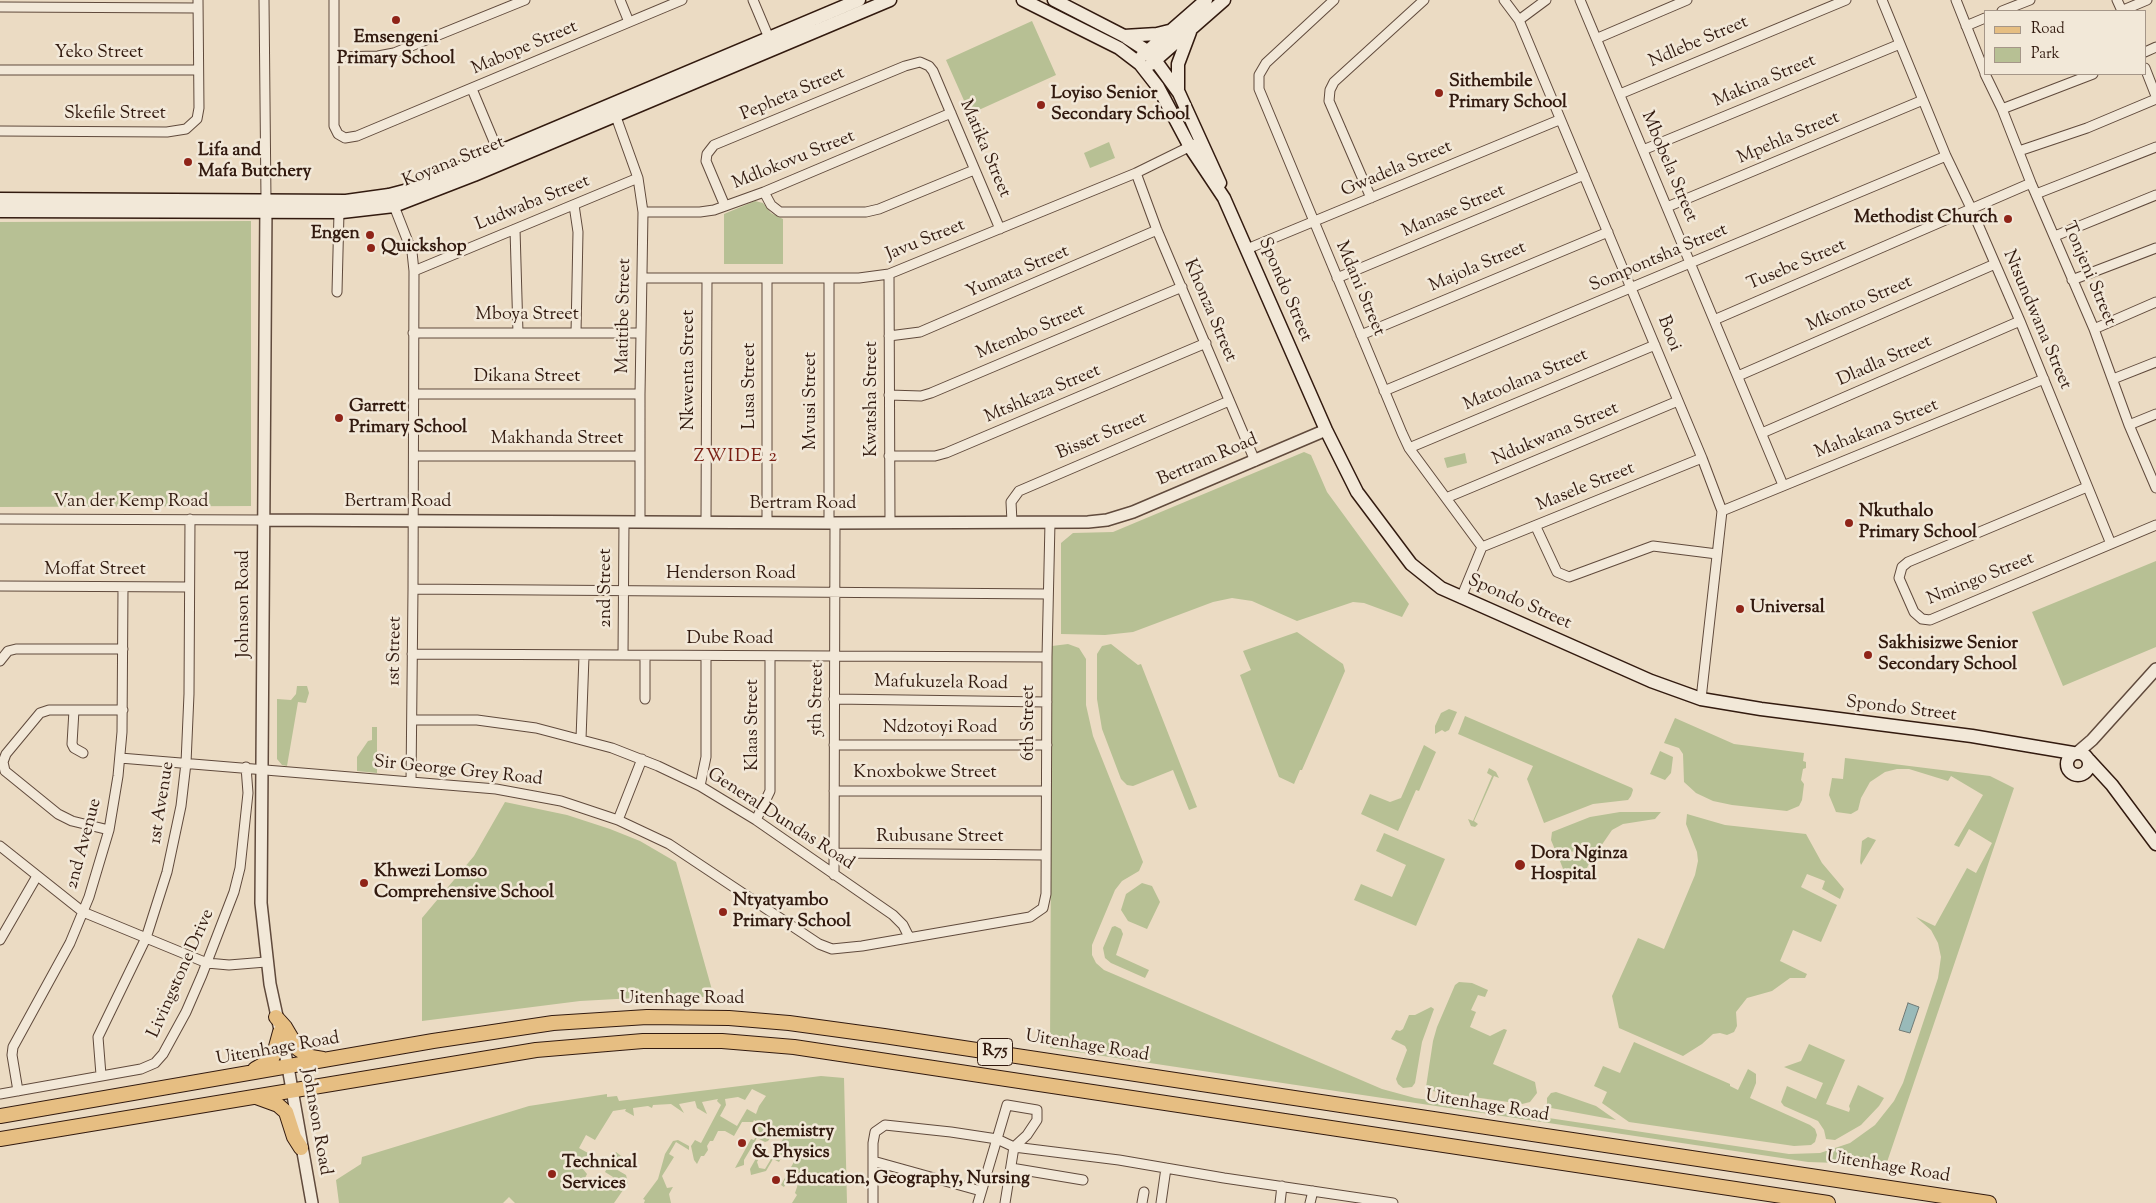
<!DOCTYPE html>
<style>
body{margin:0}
#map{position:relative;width:2156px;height:1203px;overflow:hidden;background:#ebdbc3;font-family:"Sorts Mill Goudy",serif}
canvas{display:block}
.legend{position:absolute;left:1984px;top:10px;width:162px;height:65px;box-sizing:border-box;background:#f2e8d8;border:1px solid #a59688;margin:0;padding:6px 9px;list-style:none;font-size:15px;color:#321a0f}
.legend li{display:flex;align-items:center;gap:10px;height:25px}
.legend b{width:25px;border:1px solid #a59688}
</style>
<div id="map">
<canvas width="2156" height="1203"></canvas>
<ul class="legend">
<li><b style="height:6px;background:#e6be82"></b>Road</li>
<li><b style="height:14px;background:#b7c094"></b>Park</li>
</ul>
</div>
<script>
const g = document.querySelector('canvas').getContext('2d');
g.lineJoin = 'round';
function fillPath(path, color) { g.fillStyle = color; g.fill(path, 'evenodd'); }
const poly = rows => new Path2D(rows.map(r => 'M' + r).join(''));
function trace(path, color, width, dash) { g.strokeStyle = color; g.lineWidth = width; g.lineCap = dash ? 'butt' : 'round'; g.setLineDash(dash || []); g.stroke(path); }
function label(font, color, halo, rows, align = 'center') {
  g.font = font + ' "Sorts Mill Goudy",serif'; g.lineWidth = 5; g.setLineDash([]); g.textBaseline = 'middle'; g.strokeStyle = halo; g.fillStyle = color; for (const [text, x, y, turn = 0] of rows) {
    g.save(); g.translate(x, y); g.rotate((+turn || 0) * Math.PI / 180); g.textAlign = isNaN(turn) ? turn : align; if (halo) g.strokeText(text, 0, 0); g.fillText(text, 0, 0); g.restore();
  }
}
const green = poly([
 [1032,21,1056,75,970,114,946,60],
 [1109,142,1115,158,1090,168,1084,153],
 [755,201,763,203,771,213,783,219,783,264,724,264,724,214],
 [251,221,251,506,0,507,0,222],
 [1304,452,1311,455,1327,492,1409,604,1402,617,1364,603,1353,602,1297,621,1252,601,1232,598,1213,602,1133,632,1105,635,1061,634,1061,543,1073,533,1113,532],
 [1465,453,1467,463,1447,468,1444,458],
 [2156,561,2156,647,2063,686,2032,612],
 [1297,632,1343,664,1345,671,1302,770,1300,770,1294,784,1279,777,1240,675,1251,670,1243,651],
 [1068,644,1079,648,1086,659,1086,705,1093,736,1143,862,1139,871,1122,881,1115,890,1092,945,1092,955,1096,963,1104,970,1382,1089,1415,1098,1789,1154,1820,1153,1850,1143,1875,1125,1894,1101,1903,1083,1938,978,1941,957,1938,943,1931,930,1916,917,1935,926,1967,868,1976,873,1992,843,1969,829,1959,847,1954,845,1983,795,1951,776,1948,781,1909,769,1897,769,1885,772,1870,782,1861,798,1858,810,1851,814,1836,812,1829,795,1832,778,1843,779,1845,758,1990,776,2014,788,1886,1165,1870,1159,1868,1164,1808,1162,1050,1048,1052,646],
 [1111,644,1138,665,1141,664,1197,807,1189,810,1173,770,1133,786,1127,785,1121,779,1102,729,1097,699,1097,654,1102,646],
 [297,686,307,686,309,693,306,703,298,702,287,766,282,765,277,759,277,699,291,700,296,694],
 [1449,709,1457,712,1449,730,1445,732,1442,730,1435,734,1435,726,1441,713],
 [1465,716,1632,788,1633,790,1631,796,1628,800,1593,804,1544,823,1527,779,1533,766,1458,734],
 [1675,718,1734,744,1804,753,1803,761,1806,762,1806,768,1803,769,1801,780,1804,784,1802,800,1799,806,1787,811,1732,805,1713,801,1696,793,1684,782,1683,754,1679,748,1664,743],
 [372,727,377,727,377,773,357,771,357,757,368,741,372,740],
 [1424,745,1436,752,1419,791,1416,790,1398,831,1361,814,1370,794,1390,802,1401,798],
 [1660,751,1673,757,1671,773,1665,780,1650,774],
 [1489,768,1496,772,1499,778,1494,776,1474,821,1478,824,1475,827,1471,826,1468,819,1473,821,1492,776,1487,773],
 [505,802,567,815,610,829,640,841,676,862,714,997,653,997,580,1001,422,1021,422,918,474,856],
 [1620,812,1661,812,1655,819,1623,824,1612,830,1601,846,1594,851,1556,852,1551,840,1552,832,1590,817],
 [1687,814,1725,825,1806,834,1822,863,1844,889,1840,899,1822,889,1825,881,1807,874,1801,887,1837,905,1821,942,1793,930,1780,961,1807,974,1805,978,1790,978,1772,991,1747,998,1736,1012,1737,1026,1734,1032,1727,1035,1720,1033,1713,1034,1702,1044,1683,1056,1619,1028,1612,996,1638,938,1664,949,1695,875,1698,861,1697,852,1686,824],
 [1384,833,1445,859,1416,926,1354,900,1361,884,1392,897,1406,865,1376,851],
 [1868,837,1876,840,1861,865,1860,862,1862,841],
 [1587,855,1591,859,1587,868,1575,873,1569,884,1558,856],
 [1142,883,1152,886,1160,902,1147,929,1128,921,1121,910,1126,894],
 [1115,926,1121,929,1123,934,1116,955,1149,970,1145,978,1111,963,1105,958,1103,948,1112,927],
 [1459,982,1472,983,1488,990,1485,997,1478,995,1471,1010,1476,1012,1470,1027,1490,1036,1504,1029,1507,1030,1493,1064,1535,1082,1537,1093,1530,1102,1522,1104,1432,1091,1426,1087,1433,1041,1437,1027,1455,985],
 [1431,1007,1434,1009,1422,1042,1415,1083,1412,1087,1403,1088,1398,1084,1396,1079,1407,1050,1405,1046,1391,1039,1396,1030,1400,1031,1403,1029,1409,1015,1415,1015],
 [1634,1042,1730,1084,1730,1086,1738,1090,1748,1069,1753,1072,1756,1074,1756,1083,1750,1098,1810,1125,1815,1129,1817,1135,1815,1142,1811,1145,1794,1146,1629,1122,1602,1103,1607,1092,1594,1086,1603,1066,1620,1073],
 [1809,1044,1845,1060,1826,1104,1849,1112,1850,1109,1849,1106,1858,1085,1884,1098,1879,1106,1861,1125,1835,1140,1826,1139,1824,1130,1818,1121,1784,1106,1781,1102,1787,1086,1816,1099,1823,1083,1784,1067,1801,1061],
 [821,1076,844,1078,847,1203,792,1203,797,1195,795,1193,798,1184,793,1181,787,1182,784,1187,781,1185,795,1160,795,1157,790,1154,783,1155,779,1162,773,1159,766,1171,751,1175,750,1169,763,1146,765,1147,757,1162,759,1168,765,1169,783,1139,783,1135,779,1133,777,1135,773,1134,768,1141,765,1142,757,1138,744,1160,744,1165,735,1168,751,1139,754,1140,759,1131,758,1129,759,1123,754,1120,753,1122,742,1122,734,1136,725,1131,718,1131,713,1141,710,1141,707,1146,708,1150,704,1156,701,1156,697,1164,694,1160,691,1146,695,1140,701,1143,721,1105,717,1101,718,1099,702,1102,707,1114,697,1108,695,1101,679,1104,684,1113,671,1104,653,1105,652,1108,648,1106,633,1108,634,1116,625,1111,626,1109,613,1111,595,1140,586,1135,579,1148,588,1153,583,1165,583,1169,587,1174,585,1178,606,1190,613,1177,605,1172,616,1152,629,1162,631,1167,619,1160,614,1168,626,1175,628,1183,614,1203,515,1203,509,1197,503,1203,339,1203,336,1180,361,1164,362,1157,529,1106,607,1094,607,1097,617,1096,619,1101],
 [752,1089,766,1096,759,1106,756,1114,747,1109,737,1126,720,1116,726,1105,725,1099,738,1097,745,1100],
 [1556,1092,1596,1106,1616,1120,1551,1108,1547,1104,1547,1098,1551,1093],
 [678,1140,689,1146,689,1150,676,1142,669,1154,674,1157,662,1176,667,1188,673,1187,669,1194,671,1203,644,1203,645,1200,643,1199,658,1179,665,1154,673,1141]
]);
const water = poly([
 [1908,1003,1919,1007,1910,1033,1899,1030,1908,1003]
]);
const minor = poly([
 [264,0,266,199],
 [334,0,334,126,338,134,345,138,357,136,682,0],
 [620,0,629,22],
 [753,0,769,38],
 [1334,0,1266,63,1259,75,1259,89,1402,433,1409,448,1482,547,1461,598],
 [1504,0,1519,20,1702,458,1722,511,1701,699],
 [1580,0,1783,485],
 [1882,0,1946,156,1971,208,2020,321,2111,544],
 [1956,0,1985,73],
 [2117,0,2122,11],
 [0,7,198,8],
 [2002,11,2030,0],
 [2121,11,2147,0],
 [1519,20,1546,0],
 [1966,26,1985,18],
 [1598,38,1687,0],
 [2145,52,2156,47],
 [334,57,378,56,394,53,525,0],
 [2145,68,2156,96],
 [0,70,198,70],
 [1985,74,2002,109,2031,183,2094,329,2129,425,2156,488],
 [472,89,498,151],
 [1620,94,1846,0],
 [2002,109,2093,74],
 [615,114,638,178,643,212,640,394,640,522],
 [0,131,167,132,186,129,197,119,199,108,198,0],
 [1643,150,1900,44],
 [2019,151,2087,128,2156,99],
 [1136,173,1157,230,1255,461],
 [764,192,771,205,780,212,866,212,879,209,974,170],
 [2036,194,2156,147],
 [1371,198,1329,101,1330,90,1334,82,1424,0],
 [574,205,578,232,576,333],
 [394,206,412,252,414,271,413,589,411,782],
 [725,206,706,161,707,154,714,145,905,66,920,62,929,66,933,71,1000,229],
 [1667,207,1923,100],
 [643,212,700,212,714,210,764,192,951,113],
 [515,229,518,333],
 [2055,236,2156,195],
 [1247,249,1559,120],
 [414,271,638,178],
 [889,274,890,523],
 [642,278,859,278,889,274,1136,173,1195,144],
 [1337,278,1584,175],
 [2072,280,2156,248],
 [337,292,339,212],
 [1714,320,2031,183],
 [2094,329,2156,302],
 [413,333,641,333],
 [1361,335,1608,232],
 [889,336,920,332,1157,230],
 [1738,376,1995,264],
 [2113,379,2156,362],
 [1384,391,1946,156],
 [414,394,640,394],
 [889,395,921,396,931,393,1182,287],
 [2129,425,2156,414],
 [1762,433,2020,321],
 [1409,448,1655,345],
 [414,456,640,456],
 [889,456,935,456,946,453,1206,343],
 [2087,487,1908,562,1902,567,1899,578,1914,612,1922,619,1930,620,2156,525],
 [1446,498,1678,401],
 [1722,511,2044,379],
 [0,519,263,520],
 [706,522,707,279],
 [1012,522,1011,502,1019,491,1229,401],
 [767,523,767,279],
 [829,523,829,279],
 [1536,527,1557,572,1569,577,1653,546,1717,554],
 [1482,547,1702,458],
 [0,586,189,587],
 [413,589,1048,594],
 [412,654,1047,657],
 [623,655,624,522],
 [0,661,8,651,16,649,123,649],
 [645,699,645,656],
 [834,699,1047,702],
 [74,710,72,744,74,748,83,753],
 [412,720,477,720,536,728,612,748,658,766,700,786,756,820,893,915,903,925,909,937],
 [581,739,584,656],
 [834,745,1047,745],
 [120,758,496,789,561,801,618,820,669,844,819,944,832,949,862,946,1030,917,1043,908,1046,894,1047,657,1050,522],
 [700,786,706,757,706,657],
 [834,791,1046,791],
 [618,820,642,759],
 [756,820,770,791,770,657],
 [109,830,72,821,58,814,10,775,5,771,3,762,6,754,40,713,49,710,123,710],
 [0,846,83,912,207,963,229,965,266,962],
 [834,853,1046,855],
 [834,875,835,523],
 [0,940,37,876],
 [101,1075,98,1037,146,938,167,872,181,806,186,763,189,694,190,519],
 [18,1091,12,1055,13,1047,70,943,89,897,109,830,118,776,122,732,123,588],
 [0,1094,141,1069,155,1063,163,1054,186,1012,202,975,234,892,240,868,248,793,246,767],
 [873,1161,981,1191],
 [1011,1168,1083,1180],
 [873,1203,873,1143,875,1132,885,1125,951,1132,997,1139,1014,1147,1119,1160,1224,1178,1393,1203],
 [978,1203,1007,1105,1037,1110,1037,1120,1027,1135,1014,1147,1005,1203],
 [1142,1203,1144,1192],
 [1161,1203,1166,1168],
 [1280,1203,1282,1186],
 [1310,1203,1313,1191]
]);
const tertiary = poly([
 [266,204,261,903,270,984,288,1067,312,1203],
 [263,520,829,523,1088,522,1107,520,1133,512,1326,430],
 [2078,752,2092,740,2156,669]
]);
const secondary = poly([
 [1023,0,1119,48,1140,64,1158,87,1190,147,1224,198,1326,430,1357,492,1411,564,1441,588,1651,681,1701,699,1761,709,1972,736,2073,753],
 [1054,0,1124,36,1144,49,1155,60,1179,93,1220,183],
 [1124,36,1157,34,1169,31],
 [1142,56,1206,0],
 [1151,64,1224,0],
 [1178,90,1178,64,1190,32],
 [0,199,346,201,389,195,408,190,859,0],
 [0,211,342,212,394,206,474,175,890,0],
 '2067 764a11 11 0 1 1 22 0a11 11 0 1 1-22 0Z',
 [2089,760,2112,785,2156,844]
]);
const primary = poly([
 [276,1017,285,1027,298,1049,311,1057,323,1059],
 [255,1069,271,1060,274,1054,280,1032],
 [256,1097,278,1105,286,1112,294,1137,301,1148],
 [0,1116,433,1041,553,1023,647,1017,729,1018,789,1023,884,1036,1989,1203],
 [0,1139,536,1050,643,1041,722,1041,794,1047,1828,1203]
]);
const markers = [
 [396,20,5,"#8f2418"],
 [1439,93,5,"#8f2418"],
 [1041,105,5,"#8f2418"],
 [188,162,5,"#8f2418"],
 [2008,219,5,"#8f2418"],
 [370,235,5,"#8f2418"],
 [371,248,5,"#8f2418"],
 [339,418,5,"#8f2418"],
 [1849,523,5,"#8f2418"],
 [1740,609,5,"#8f2418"],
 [1868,655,5,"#8f2418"],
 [1520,865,6,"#8f2418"],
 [364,883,5,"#8f2418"],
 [723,912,5,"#8f2418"],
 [742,1143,5,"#8f2418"],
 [552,1174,5,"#8f2418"],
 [776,1180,5,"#8f2418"]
];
const shields = [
 [995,1052,35]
];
const shieldNames = [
 ["R75",995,1052]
];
const poiNames = [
 ["Emsengeni",396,39,"center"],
 ["Primary School",396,60,"center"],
 ["Sithembile",1449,83],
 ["Primary School",1449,104],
 ["Loyiso Senior",1051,95],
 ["Secondary School",1051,116],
 ["Lifa and",198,152],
 ["Mafa Butchery",198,173],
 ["Methodist Church",1998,219,"right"],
 ["Engen",360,235,"right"],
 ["Quickshop",381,248],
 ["Garrett",349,408],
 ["Primary School",349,429],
 ["Nkuthalo",1859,513],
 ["Primary School",1859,534],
 ["Universal",1750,609],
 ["Sakhisizwe Senior",1878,645],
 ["Secondary School",1878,666],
 ["Dora Nginza",1531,855],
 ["Hospital",1531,876],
 ["Khwezi Lomso",374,873],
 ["Comprehensive School",374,894],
 ["Ntyatyambo",733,902],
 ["Primary School",733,923],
 ["Chemistry",752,1133],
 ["& Physics",752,1154],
 ["Technical",562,1164],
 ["Services",562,1185],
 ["Education, Geography, Nursing",786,1180]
];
const streetNames = [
 ["Ndlebe Street",1699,43,-23],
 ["Mabope Street",525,49,-23],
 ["Yeko Street",99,54],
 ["Makina Street",1765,82,-23],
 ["Pepheta Street",793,95,-23],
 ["Skefile Street",115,115],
 ["Mpehla Street",1789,139,-23],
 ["Matika Street",984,149,67],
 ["Mdlokovu Street",794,161,-22],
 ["Koyana Street",454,163,-22],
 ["Mbobela Street",1668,167,67],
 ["Gwadela Street",1397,170,-23],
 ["Ludwaba Street",533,204,-22],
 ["Manase Street",1454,212,-23],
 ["Javu Street",926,241,-22],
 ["Sompontsha Street",1659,259,-23],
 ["Tusebe Street",1797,266,-23],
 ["Majola Street",1478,268,-23],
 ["Yumata Street",1018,273,-23],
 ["Tonjeni Street",2088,274,67],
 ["Mdani Street",1359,289,67],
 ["Spondo Street",1284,290,67],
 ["Mkonto Street",1860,305,-24],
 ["Khonza Street",1209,311,67],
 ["Mboya Street",527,316],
 ["Matitibe Street",625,316,-89],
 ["Ntsundwana Street",2036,320,67],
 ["Mtembo Street",1031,333,-23],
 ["Booi",1668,334,68],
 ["Dladla Street",1885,362,-24],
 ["Nkwenta Street",690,370,-90],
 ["Dikana Street",527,378],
 ["Matoolana Street",1526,381,-23],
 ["Lusa Street",751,386,-90],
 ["Mtshkaza Street",1043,395,-23],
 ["Kwatsha Street",873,399,-90],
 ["Mvusi Street",812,401,-90],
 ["Mahakana Street",1877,430,-22],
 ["Ndukwana Street",1556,435,-23],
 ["Bisset Street",1102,437,-23],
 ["Makhanda Street",557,440],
 ["Bertram Road",1208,461,-23],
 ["Masele Street",1586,488,-22],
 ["Van der Kemp Road",131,503],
 ["Bertram Road",398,503],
 ["Bertram Road",803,505],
 ["Moffat Street",95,571],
 ["Henderson Road",731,575],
 ["Nmingo Street",1981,580,-22],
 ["2nd Street",607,588,-90],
 ["Spondo Street",1519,603,24],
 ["Johnson Road",245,604,-90],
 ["Dube Road",730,640],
 ["1st Street",396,651,-89],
 ["Mafukuzela Road",941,684,1],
 ["5th Street",818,699,-89],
 ["Spondo Street",1901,710,7],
 ["6th Street",1030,723,-90],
 ["Klaas Street",754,725,-90],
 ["Ndzotoyi Road",940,729],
 ["Sir George Grey Road",458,772,6],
 ["Knoxbokwe Street",925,774],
 ["1st Avenue",163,803,-81],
 ["General Dundas Road",780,820,33],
 ["Rubusane Street",940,838],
 ["2nd Avenue",85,844,-75],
 ["Livingstone Drive",182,974,-66],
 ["Uitenhage Road",682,1000],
 ["Uitenhage Road",1087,1047,9],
 ["Uitenhage Road",278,1050,-10],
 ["Uitenhage Road",1487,1107,9],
 ["Johnson Road",315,1122,80],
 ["Uitenhage Road",1888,1168,9]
];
const neighbourhoodNames = [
 ["ZWIDE 2",736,458]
];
fillPath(green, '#b7c094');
fillPath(water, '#99bab9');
trace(water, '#707a75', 1);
trace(minor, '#604a3c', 11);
trace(tertiary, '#604a3c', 14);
trace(secondary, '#321a0f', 15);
trace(primary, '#321a0f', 16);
trace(minor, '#f2e8d8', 9);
trace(tertiary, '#f2e8d8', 11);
trace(secondary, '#f2e8d8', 12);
trace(primary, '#e6be82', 14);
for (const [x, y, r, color] of markers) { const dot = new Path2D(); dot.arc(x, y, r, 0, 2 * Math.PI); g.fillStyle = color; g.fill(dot); trace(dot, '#f2e8d8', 2); }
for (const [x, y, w] of shields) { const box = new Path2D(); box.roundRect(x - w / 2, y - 13.5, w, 27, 4); g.fillStyle = '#f2e8d8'; g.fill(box); trace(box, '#321a0f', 1); }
label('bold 16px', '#321a0f', null, shieldNames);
label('bold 18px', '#321a0f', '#f2e8d8', poiNames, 'left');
label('18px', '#321a0f', '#f2e8d8', streetNames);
g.letterSpacing = '1px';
label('19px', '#7a1f14', '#f2e8d8', neighbourhoodNames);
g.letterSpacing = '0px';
</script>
